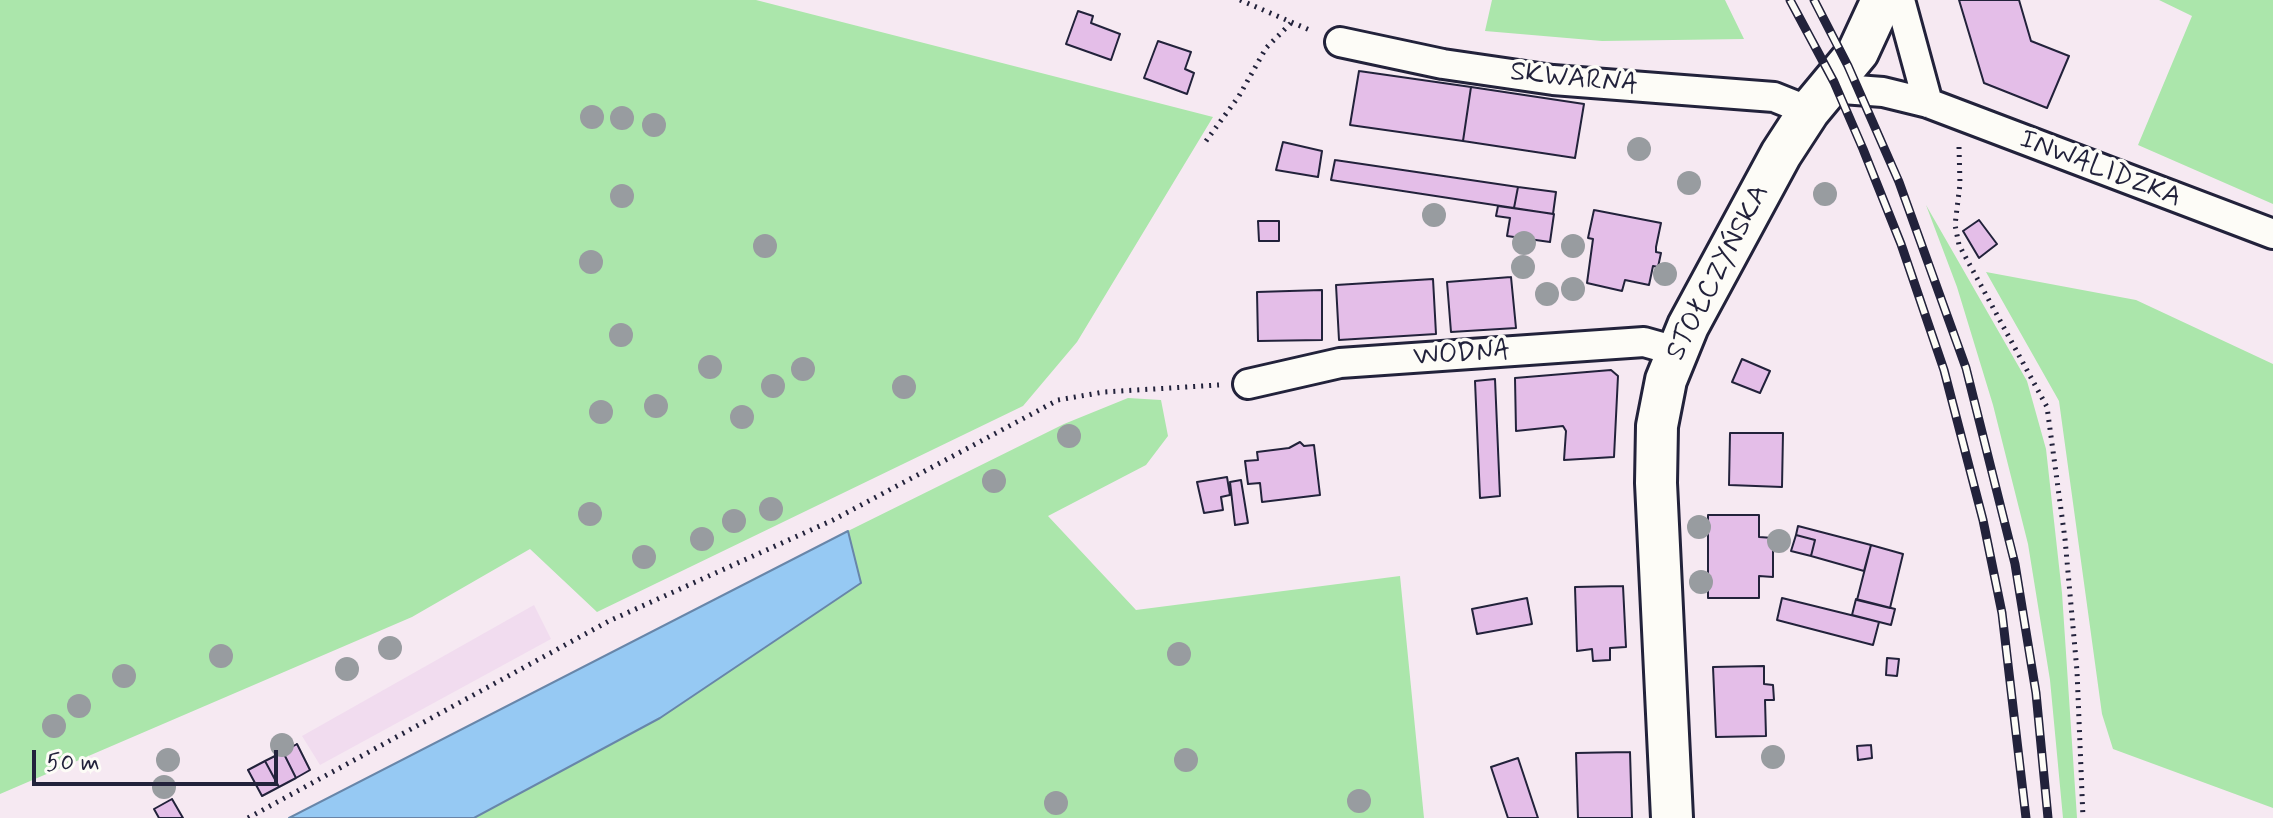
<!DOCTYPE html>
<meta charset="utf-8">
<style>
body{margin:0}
#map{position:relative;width:2273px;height:818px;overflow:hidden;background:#f6e9f2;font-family:Mynerve,sans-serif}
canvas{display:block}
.scale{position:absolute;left:32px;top:750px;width:246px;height:36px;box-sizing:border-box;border:4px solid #22223b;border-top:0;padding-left:10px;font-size:24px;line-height:28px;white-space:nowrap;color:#22223b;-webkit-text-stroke:6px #fdfcf7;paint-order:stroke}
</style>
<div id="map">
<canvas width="2273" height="818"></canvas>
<div class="scale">50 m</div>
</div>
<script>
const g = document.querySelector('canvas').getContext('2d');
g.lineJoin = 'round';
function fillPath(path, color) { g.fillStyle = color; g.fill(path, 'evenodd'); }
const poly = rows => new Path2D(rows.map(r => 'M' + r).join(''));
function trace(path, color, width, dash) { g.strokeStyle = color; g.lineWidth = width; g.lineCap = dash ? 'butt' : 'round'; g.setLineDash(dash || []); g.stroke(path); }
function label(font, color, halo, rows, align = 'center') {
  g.font = font + ' Mynerve,sans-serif'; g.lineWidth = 7; g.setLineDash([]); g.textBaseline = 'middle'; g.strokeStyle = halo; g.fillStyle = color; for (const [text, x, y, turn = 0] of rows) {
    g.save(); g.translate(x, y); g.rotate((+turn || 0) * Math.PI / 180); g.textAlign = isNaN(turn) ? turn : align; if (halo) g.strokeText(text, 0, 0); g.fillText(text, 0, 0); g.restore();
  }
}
const built = poly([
 [534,605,551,639,320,765,302,736]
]);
const green = poly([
 [0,0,756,0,1213,117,1077,342,1023,406,597,612,530,549,412,617,0,794],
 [1492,0,1725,0,1744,39,1602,41,1485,31],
 [2159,0,2273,0,2273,204,2138,145,2192,16],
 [1926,205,2027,381,2046,449,2062,593,2077,818,2063,818,2050,680,2028,544,1993,405,1957,287],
 [1986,272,2136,300,2273,364,2273,808,2113,749,2102,714,2059,401],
 [1128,398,1161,400,1168,436,1146,465,1048,516,1136,610,1400,576,1424,818,474,818,660,718,861,583,848,531,1064,424]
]);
const water = poly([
 [848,531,861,583,660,718,474,818,289,818,848,531]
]);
const building = poly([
 [1959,0,2019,0,2031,41,2069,56,2047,108,1984,83,1959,0],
 [1078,11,1093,16,1091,23,1120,34,1111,60,1066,44,1078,11],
 [1158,41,1191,52,1185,69,1194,73,1187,94,1144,78,1158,41],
 [1359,71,1471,87,1463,141,1350,125,1359,71],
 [1471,87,1584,104,1575,158,1463,141,1471,87],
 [1283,142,1322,151,1318,177,1276,170,1283,142],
 [1335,160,1518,187,1514,208,1331,180,1335,160],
 [1518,187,1556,192,1553,214,1514,208,1518,187],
 [1498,206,1554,214,1550,242,1507,236,1510,218,1496,216,1498,206],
 [1594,210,1661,223,1656,247,1656,252,1661,253,1658,267,1653,266,1649,285,1625,280,1622,291,1587,283,1593,239,1588,238,1594,210],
 [1979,220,1997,244,1979,258,1963,231,1979,220],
 [1258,221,1279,221,1279,241,1259,241,1258,221],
 [1511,277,1516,328,1451,332,1447,282,1511,277],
 [1433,279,1436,334,1339,340,1336,285,1433,279],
 [1322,290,1322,340,1258,341,1257,292,1322,290],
 [1742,359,1770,371,1760,393,1732,382,1742,359],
 [1611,370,1618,376,1614,457,1564,460,1566,431,1563,426,1516,431,1515,378,1611,370],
 [1495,379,1500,496,1480,498,1475,381,1495,379],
 [1730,433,1783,433,1782,487,1729,485,1730,433],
 [1300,442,1304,446,1314,445,1320,495,1262,502,1260,483,1248,484,1245,461,1258,460,1257,452,1289,448,1300,442],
 [1227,477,1230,495,1221,497,1223,510,1204,513,1197,482,1227,477],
 [1241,480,1248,523,1235,525,1230,482,1241,480],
 [1708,515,1759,515,1759,537,1773,538,1773,577,1759,576,1759,598,1708,598,1708,515],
 [1798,526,1871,545,1864,571,1811,556,1815,540,1796,535,1798,526],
 [1796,535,1815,540,1811,556,1791,551,1796,535],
 [1871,545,1903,554,1890,608,1857,600,1871,545],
 [1623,586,1626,647,1610,648,1610,660,1593,661,1592,649,1577,651,1575,587,1623,586],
 [1527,598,1532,624,1477,634,1472,609,1527,598],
 [1782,598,1879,622,1873,645,1777,620,1782,598],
 [1856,599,1895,609,1891,625,1852,615,1856,599],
 [1887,658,1899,659,1897,676,1886,675,1887,658],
 [1764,666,1764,684,1773,685,1774,700,1765,700,1766,736,1716,737,1713,667,1764,666],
 [297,744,310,770,296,778,283,752,297,744],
 [1871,745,1872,758,1858,760,1857,746,1871,745],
 [283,752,296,778,279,787,265,761,283,752],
 [1630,752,1632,818,1578,818,1576,753,1630,752],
 [1518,758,1538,818,1508,818,1491,767,1518,758],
 [265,761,279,787,262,796,248,770,265,761],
 [172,799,183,818,159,818,154,809,172,799]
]);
const path = poly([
 [1240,0,1312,31],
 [1206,141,1239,96,1266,48,1291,23],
 [1959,147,1960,184,1955,225,1959,245,2047,407,2065,539,2077,671,2083,818],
 [248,818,609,621,833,520,1058,400,1104,392,1219,385]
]);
const street = poly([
 [1900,0,1928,103],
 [1340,42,1443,64,1553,80,1774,97,1809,111],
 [1829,88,1883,92,1928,103,2273,234],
 [1248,384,1340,363,1644,342,1676,351]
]);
const secondary = poly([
 [1672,818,1656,483,1657,426,1666,380,1688,326,1781,154,1809,111,1858,52,1882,0]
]);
const rail = poly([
 [1790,0,1834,82,1863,149,1901,244,1944,370,1983,520,2002,613,2026,818],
 [1814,0,1848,66,1899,182,1966,368,2015,564,2036,693,2048,818]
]);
const trees = [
 [592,117],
 [622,118],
 [654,125],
 [1639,149],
 [1689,183],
 [1825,194],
 [622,196],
 [1434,215],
 [1524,243],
 [765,246],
 [1573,246],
 [591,262],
 [1523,267],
 [1665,274],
 [1573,289],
 [1547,294],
 [621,335],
 [710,367],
 [803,369],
 [773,386],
 [904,387],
 [656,406],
 [601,412],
 [742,417],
 [1069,436],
 [994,481],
 [771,509],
 [590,514],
 [734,521],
 [1699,527],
 [702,539],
 [1779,541],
 [644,557],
 [1701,582],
 [390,648],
 [1179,654],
 [221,656],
 [347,669],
 [124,676],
 [79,706],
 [54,726],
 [282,745],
 [1773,757],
 [168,760],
 [1186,760],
 [164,787],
 [1359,801],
 [1056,803]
];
const streetNames = [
 ["SKWARNA",1574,80,6],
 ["INWALIDZKA",2100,170,21],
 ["STOŁCZYŃSKA",1719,273,-63],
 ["WODNA",1462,355,-4]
];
fillPath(built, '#f1dcef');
fillPath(green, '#abe6ab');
fillPath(water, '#96c9f3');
trace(water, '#6886a9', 2);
fillPath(building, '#e4bee8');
trace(building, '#22223b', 2);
trace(street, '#22223b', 34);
trace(secondary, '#22223b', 46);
trace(path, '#22223b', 5, [2, 6]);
trace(street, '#fdfcf7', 28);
trace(secondary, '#fdfcf7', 40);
trace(rail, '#22223b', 9);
trace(rail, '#fdfcf7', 6, [18]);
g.fillStyle = '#989ca0';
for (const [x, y] of trees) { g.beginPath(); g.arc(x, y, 12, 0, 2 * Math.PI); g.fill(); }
label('28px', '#22223b', '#fdfcf7', streetNames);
</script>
